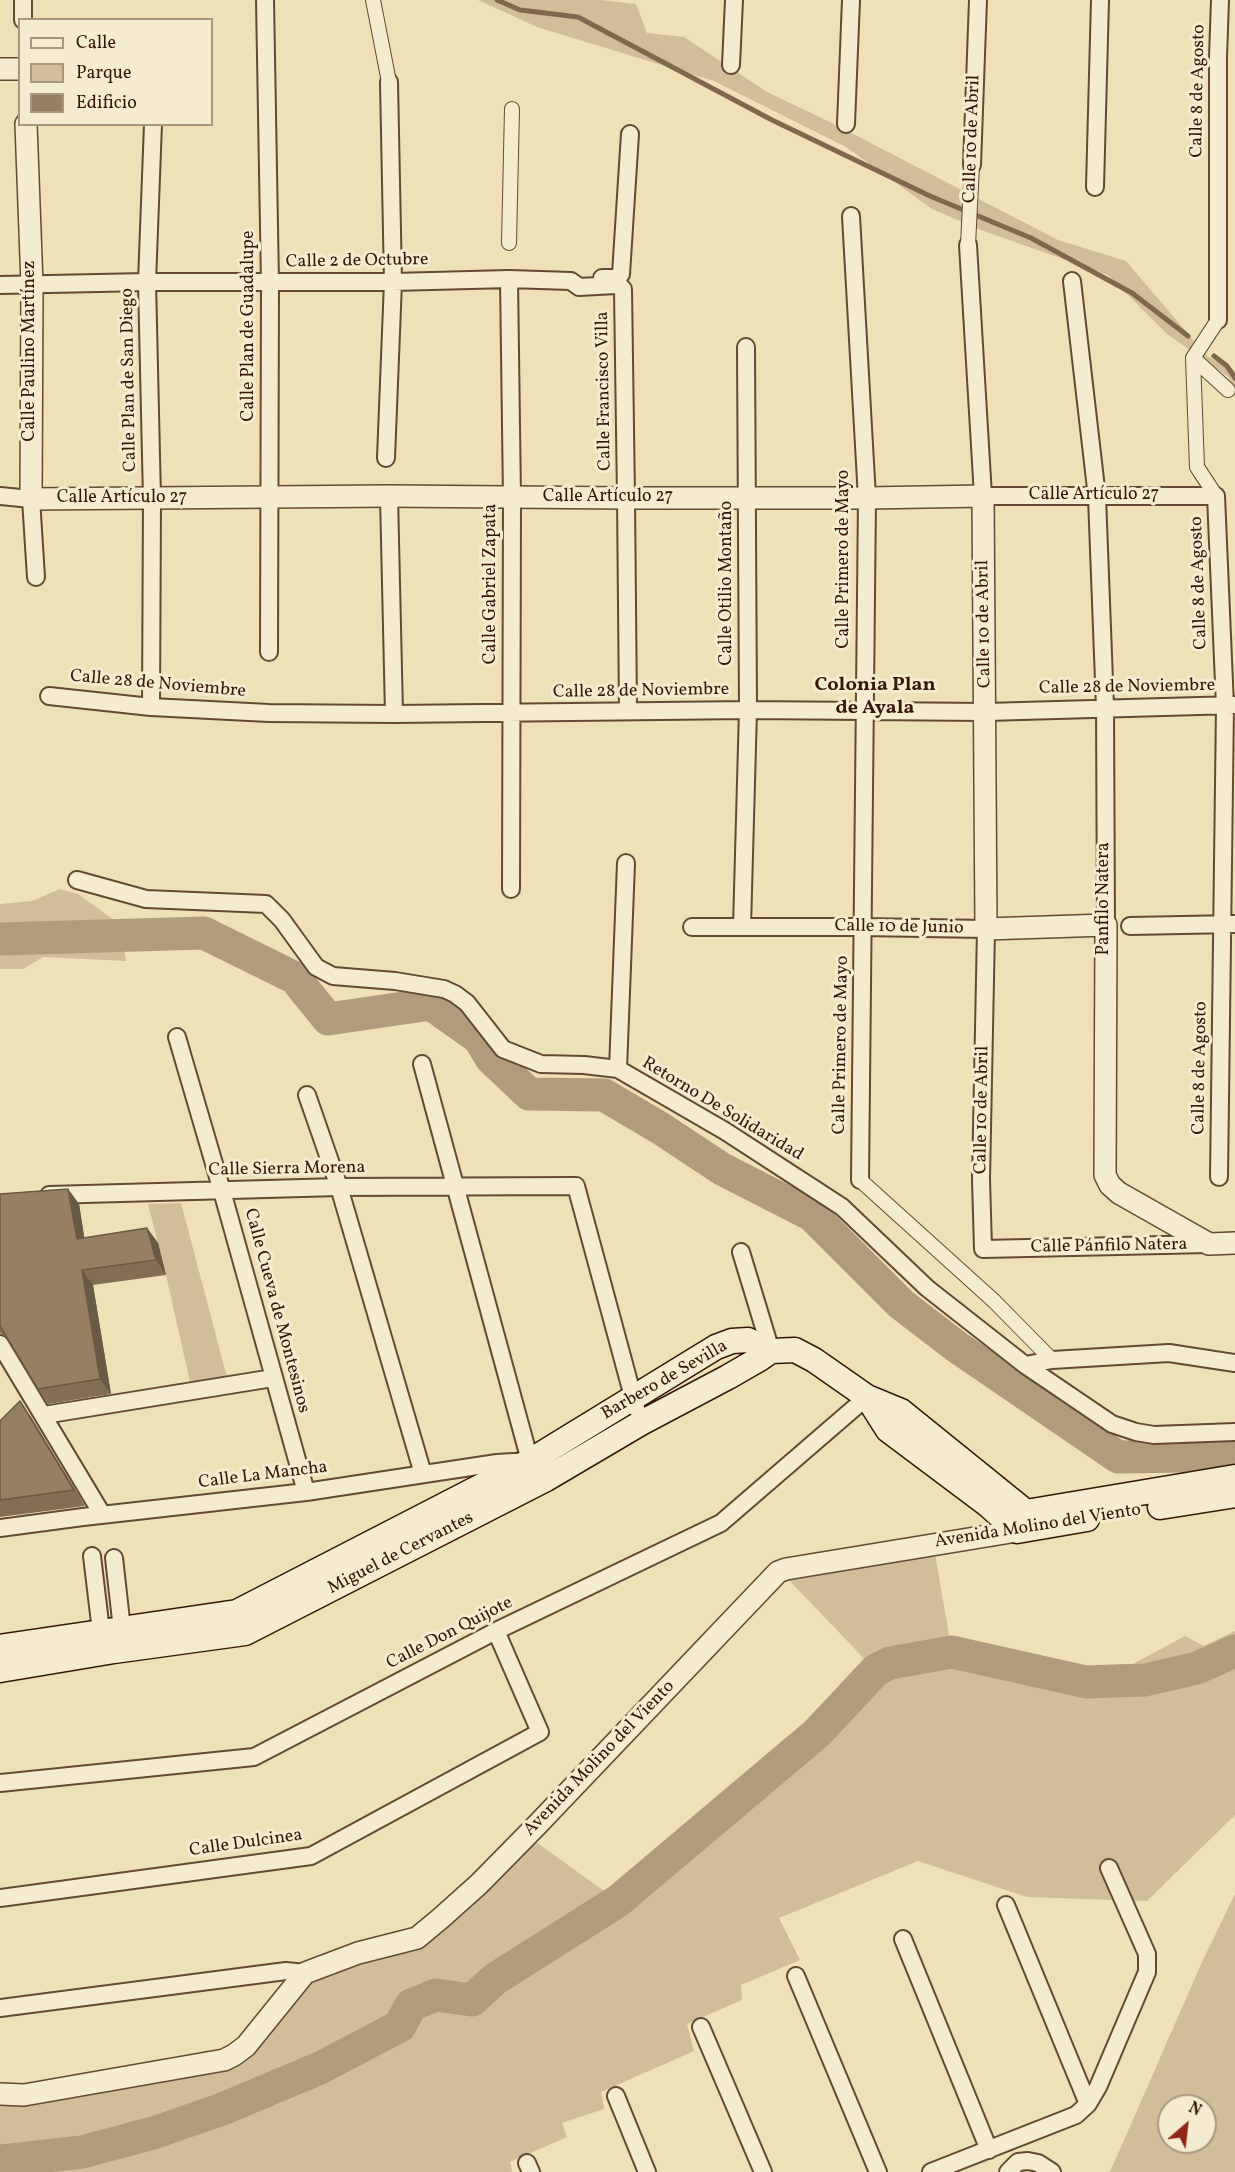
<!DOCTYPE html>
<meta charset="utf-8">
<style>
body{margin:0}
#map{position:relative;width:1235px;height:2172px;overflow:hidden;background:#eee0b7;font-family:Vollkorn,serif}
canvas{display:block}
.legend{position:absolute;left:18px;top:18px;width:195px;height:108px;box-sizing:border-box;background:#f4ebd0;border:2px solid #a89680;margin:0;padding:8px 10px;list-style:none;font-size:18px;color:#371709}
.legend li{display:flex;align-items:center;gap:12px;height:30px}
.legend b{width:30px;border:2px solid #a89680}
.north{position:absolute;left:1157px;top:2094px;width:60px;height:60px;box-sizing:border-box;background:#f4ebd0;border:2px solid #a89680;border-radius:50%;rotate:28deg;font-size:16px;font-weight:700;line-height:24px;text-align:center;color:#371709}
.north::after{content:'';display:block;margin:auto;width:21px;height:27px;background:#8f2418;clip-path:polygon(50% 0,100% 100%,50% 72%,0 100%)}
</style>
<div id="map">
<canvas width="1235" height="2172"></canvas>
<ul class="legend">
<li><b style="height:8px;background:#f4ebd0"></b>Calle</li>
<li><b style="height:16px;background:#cfbe99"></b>Parque</li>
<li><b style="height:16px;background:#968063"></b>Edificio</li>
</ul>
<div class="north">N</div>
</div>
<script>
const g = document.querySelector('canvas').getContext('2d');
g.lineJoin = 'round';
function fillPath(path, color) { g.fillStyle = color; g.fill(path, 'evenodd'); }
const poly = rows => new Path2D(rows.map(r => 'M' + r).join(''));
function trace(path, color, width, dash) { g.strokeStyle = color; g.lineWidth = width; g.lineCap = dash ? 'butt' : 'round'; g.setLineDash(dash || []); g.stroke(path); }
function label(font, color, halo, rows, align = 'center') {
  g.font = font + ' Vollkorn,serif'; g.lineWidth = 6; g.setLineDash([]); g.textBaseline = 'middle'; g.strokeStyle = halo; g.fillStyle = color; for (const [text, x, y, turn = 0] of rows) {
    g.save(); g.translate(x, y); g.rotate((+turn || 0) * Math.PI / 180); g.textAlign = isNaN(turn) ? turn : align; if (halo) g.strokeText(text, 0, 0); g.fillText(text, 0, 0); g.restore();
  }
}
const green = poly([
 [478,0,601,0,636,4,647,33,684,37,767,92,832,123,1058,240,1126,261,1207,356,1235,371,1235,387,1227,376,1167,334,1108,275,981,230,932,209,846,147,714,81,537,27],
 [60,889,78,894,121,925,126,961,43,957,23,969,0,969,0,904,32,901],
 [181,1203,229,1385,192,1391,166,1275,148,1204],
 [935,1554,952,1652,1056,1667,1133,1664,1185,1636,1204,1646,1235,1631,1235,1815,1147,1901,1027,1897,918,1861,779,1918,800,1960,741,1985,742,2000,687,2024,694,2051,601,2092,604,2109,562,2123,567,2137,510,2162,512,2172,0,2172,0,2105,36,2104,234,2063,314,1978,428,1942,536,1842,618,1901,813,1737,875,1670,786,1577],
 [1235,1894,1235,2172,1110,2172,1203,1960],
 [1169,2106,1205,2106,1205,2142,1169,2142]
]);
const stream = poly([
 [497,0,520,10,578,17,772,120,930,196,1031,238,1132,293,1188,336],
 [1214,356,1227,366,1235,378]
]);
const river = poly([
 [0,939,204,933,295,978,328,1019,431,1004,479,1038,491,1058,529,1094,604,1095,660,1128,722,1169,812,1215,901,1304,957,1347,1118,1457,1188,1456,1235,1450],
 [0,2161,82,2152,153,2133,220,2110,320,2068,400,2026,411,2005,436,1995,472,2000,495,1979,618,1901,817,1733,876,1670,890,1663,952,1652,1086,1682,1145,1680,1197,1668,1235,1651]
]);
const pedestrian = poly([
 [373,0,389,82],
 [509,243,512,109],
 [968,245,972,165],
 [1193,358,1228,390],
 [1216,496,1197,467,1193,358,1218,320],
 [860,1180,994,1301,1052,1360]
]);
const minor = poly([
 [23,0,23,20],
 [265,0,270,283,269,652],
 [731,65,734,0],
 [846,124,851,0],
 [972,165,978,0],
 [1095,187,1100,0],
 [851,216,867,498,860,1180],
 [968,245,983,496,1216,496,1225,706,1219,1177],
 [602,278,618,278,621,274,630,134],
 [509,279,512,498,511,889],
 [1072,281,1097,497,1105,707,1106,925],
 [0,285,147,282,393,282,509,279,571,281,579,287,616,285,620,286,623,289,626,498,628,711],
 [1218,320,1218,57,1220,0],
 [386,458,393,282,389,82],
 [0,496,31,499,36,577],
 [389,496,394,714],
 [49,696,151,707,269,713,394,714,748,710,986,712,1235,705],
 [151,707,152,499,147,282,153,124],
 [77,880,146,899,266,904,282,920,316,967,333,976,395,981,444,989,455,994,467,1003,503,1049,541,1064,584,1065,618,1069,725,1131,842,1207,927,1288,1025,1365,1112,1424,1136,1432,1154,1435,1235,1432],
 [1130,926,1235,924],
 [692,927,862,927,986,929,981,1179,983,1249,1209,1244],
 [742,927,748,710,746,347],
 [177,1037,222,1191,306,1492],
 [618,1069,626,863],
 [307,1095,339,1187,423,1474],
 [49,1195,339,1187,576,1186,636,1408],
 [741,1252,771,1351],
 [0,1344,102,1514],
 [1025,1365,1052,1360,1169,1353,1235,1363],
 [44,1415,273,1378],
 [0,1528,83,1517,306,1492,497,1463,530,1461,422,1064],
 [92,1556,101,1631],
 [114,1558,122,1629],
 [0,1783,254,1757,496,1631,721,1523,867,1397],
 [0,1898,311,1856,540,1732,496,1631],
 [1006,1905,1088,2104],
 [903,1939,989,2150],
 [796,1976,878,2172],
 [0,2008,286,1971,305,1973],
 [701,2027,763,2172],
 [616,2096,647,2172],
 [527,2163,531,2172],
 [931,2172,1076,2115,1088,2104,1098,2087,1147,1972,1147,1954,1109,1868],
 [1008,2172,1018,2162,1028,2161,1038,2163,1052,2172]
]);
const tertiary = poly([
 [0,69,20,69],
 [26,124,32,285,31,499,389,496,626,498,867,498,983,496,986,929,1106,925,1105,1175,1110,1185,1119,1193,1209,1244,1235,1243],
 [0,2094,24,2095,224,2060,234,2055,246,2046,305,1973,358,1953,417,1938,441,1918,479,1884,538,1824,778,1572,786,1569,1017,1531,1023,1519]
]);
const secondary = poly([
 [867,1397,888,1430,988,1505,1017,1531,1087,1519],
 [1160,1507,1235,1495],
 [0,1647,237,1612,530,1461,716,1347,732,1341,748,1340,771,1351,795,1350,814,1360,867,1397,901,1411,1026,1512,1235,1477],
 [0,1670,114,1651,245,1633,546,1479,641,1423,728,1377,761,1358,771,1351]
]);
const wall = poly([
 [68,1189,79,1204,84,1238,147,1228,158,1243,166,1275,93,1285,111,1394,48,1404,38,1389,7,1337,0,1333,0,1194],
 [31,1417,85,1506,0,1517,0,1421]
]);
const shadedWall = poly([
 [68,1189,79,1204,87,1254,77,1239],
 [147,1228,158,1243,166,1275,156,1260],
 [82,1270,93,1285,111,1394,100,1379],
 [20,1401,31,1417,85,1506,74,1490]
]);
const building = poly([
 [68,1189,77,1239,147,1228,156,1260,82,1270,100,1379,38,1389,0,1326,0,1194,68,1189],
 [20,1401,74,1490,0,1500,0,1421,20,1401]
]);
const streetNames = [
 ["Calle 8 de Agosto",1199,91,-89],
 ["Calle 10 de Abril",973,139,-88],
 ["Calle 2 de Octubre",357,262,-1],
 ["Calle Plan de Guadalupe",250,326,-90],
 ["Calle Paulino Martínez",31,351,-90],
 ["Calle Plan de San Diego",130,380,-91],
 ["Calle Francisco Villa",605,391,-91],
 ["Calle Artículo 27",1094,496],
 ["Calle Artículo 27",608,498],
 ["Calle Artículo 27",122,499],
 ["Calle Primero de Mayo",845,559,-90],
 ["Calle Otilio Montaño",728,583,-90],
 ["Calle 8 de Agosto",1200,583,-92],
 ["Calle Gabriel Zapata",492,584,-90],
 ["Calle 10 de Abril",985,624,-91],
 ["Calle 28 de Noviembre",158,685,5],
 ["Calle 28 de Noviembre",1127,688,-1],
 ["Calle 28 de Noviembre",641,692,-1],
 ["Panfilo Natera",1105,899,-90],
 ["Calle 10 de Junio",899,928,1],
 ["Calle Primero de Mayo",842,1045,-89],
 ["Calle 8 de Agosto",1201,1068,-89],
 ["Retorno De Solidaridad",722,1110,31],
 ["Calle 10 de Abril",983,1110,-89],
 ["Calle Sierra Morena",287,1170,-1],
 ["Calle Pánfilo Natera",1109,1247,-1],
 ["Calle Cueva de Montesinos",276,1311,75],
 ["Barbero de Sevilla",665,1381,-30],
 ["Calle La Mancha",263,1476,-7],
 ["Avenida Molino del Viento",1038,1527,-9],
 ["Miguel de Cervantes",401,1554,-27],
 ["Calle Don Quijote",450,1634,-27],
 ["Avenida Molino del Viento",600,1759,-46],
 ["Calle Dulcinea",246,1844,-8]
];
const neighbourhoodNames = [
 ["Colonia Plan",875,686],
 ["de Ayala",875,709]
];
fillPath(green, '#cfbe99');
trace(stream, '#80674e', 5);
trace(river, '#b09c7c', 33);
trace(pedestrian, '#654934', 16);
trace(minor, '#654934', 20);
trace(tertiary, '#654934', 24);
trace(secondary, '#371709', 27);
trace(pedestrian, '#f4ebd0', 14);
trace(minor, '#f4ebd0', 16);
trace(tertiary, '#f4ebd0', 21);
trace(secondary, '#f4ebd0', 24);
fillPath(wall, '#816e55');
fillPath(shadedWall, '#695a45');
fillPath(building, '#968063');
trace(building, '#695a45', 1.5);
label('18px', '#371709', '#f4ebd0', streetNames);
label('bold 20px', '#371709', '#f4ebd0', neighbourhoodNames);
</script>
